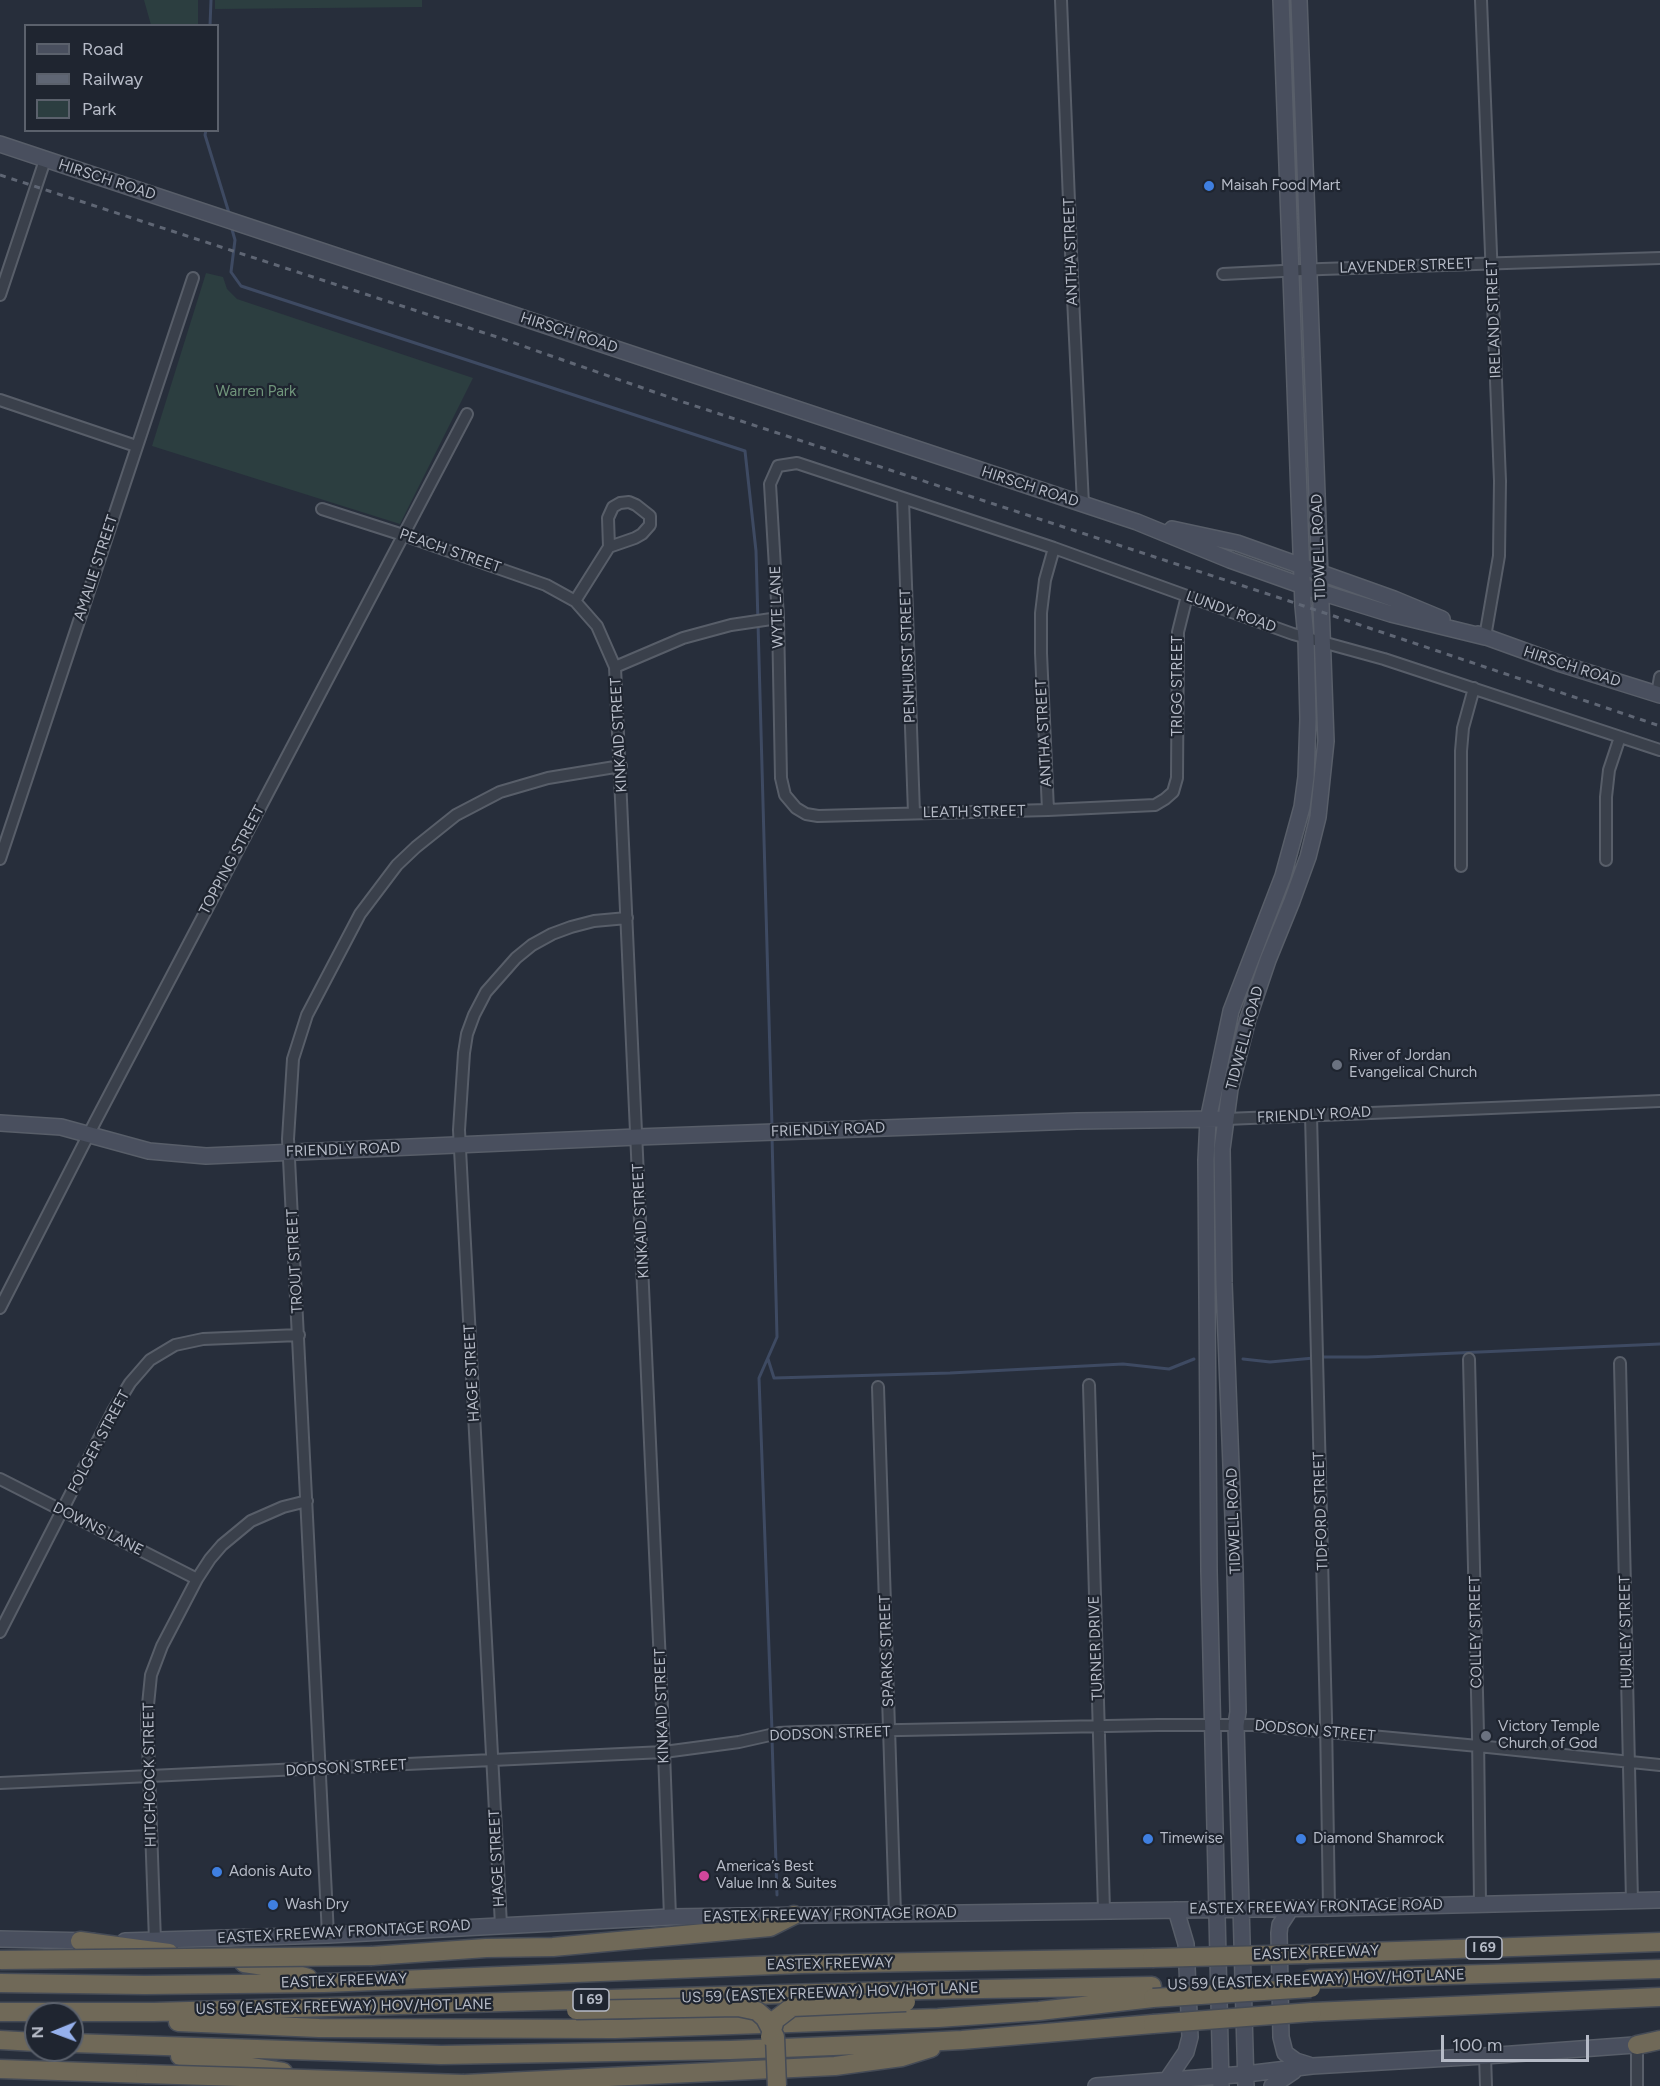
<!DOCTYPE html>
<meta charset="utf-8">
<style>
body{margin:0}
#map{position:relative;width:1660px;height:2086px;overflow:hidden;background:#272e3b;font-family:Figtree,sans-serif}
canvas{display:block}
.legend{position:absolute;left:24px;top:24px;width:195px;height:108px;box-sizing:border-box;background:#1f2530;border:2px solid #5b616c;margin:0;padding:8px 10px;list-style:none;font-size:18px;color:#b6bbc7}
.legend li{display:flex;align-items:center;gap:12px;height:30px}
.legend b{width:30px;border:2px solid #5b616c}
.north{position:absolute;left:24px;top:2002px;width:60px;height:60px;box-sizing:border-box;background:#1f2530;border:2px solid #5b616c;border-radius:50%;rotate:269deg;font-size:16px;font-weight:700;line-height:24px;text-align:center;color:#b6bbc7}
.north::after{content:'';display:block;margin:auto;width:21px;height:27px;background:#95b0ec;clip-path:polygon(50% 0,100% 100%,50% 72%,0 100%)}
.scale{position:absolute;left:1441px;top:2035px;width:148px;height:27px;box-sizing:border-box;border:3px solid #b6bbc7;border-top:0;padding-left:8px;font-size:18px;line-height:21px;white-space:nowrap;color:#b6bbc7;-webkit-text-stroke:4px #1f2530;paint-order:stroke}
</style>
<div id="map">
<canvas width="1660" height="2086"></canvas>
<ul class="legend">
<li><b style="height:8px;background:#494f5e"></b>Road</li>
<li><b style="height:8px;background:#5f6674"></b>Railway</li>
<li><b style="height:16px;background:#2c3e40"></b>Park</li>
</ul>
<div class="north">N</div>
<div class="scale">100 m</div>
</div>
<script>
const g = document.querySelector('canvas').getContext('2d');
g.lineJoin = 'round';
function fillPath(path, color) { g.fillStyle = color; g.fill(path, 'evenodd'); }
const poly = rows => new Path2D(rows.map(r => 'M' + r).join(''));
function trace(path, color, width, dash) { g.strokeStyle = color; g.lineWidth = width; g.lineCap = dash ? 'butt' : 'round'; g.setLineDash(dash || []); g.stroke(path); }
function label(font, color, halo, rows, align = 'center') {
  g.font = font + ' Figtree,sans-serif'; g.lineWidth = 4.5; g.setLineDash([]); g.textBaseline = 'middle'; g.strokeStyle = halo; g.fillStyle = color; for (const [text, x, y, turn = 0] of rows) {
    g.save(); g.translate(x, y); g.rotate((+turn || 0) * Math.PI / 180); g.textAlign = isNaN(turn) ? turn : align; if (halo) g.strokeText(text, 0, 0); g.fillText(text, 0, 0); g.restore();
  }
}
const green = poly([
 [144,0,198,0,198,25,151,25],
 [215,0,422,0,422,7,215,9],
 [206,273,223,277,227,289,237,299,473,378,400,524,152,446]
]);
const stream = poly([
 [210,26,211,0],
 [206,130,205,135,229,213],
 [231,226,235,240,231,272,241,286,745,451,756,551,772,1127],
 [1320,1357,1367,1357,1660,1344],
 [768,1359,774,1378,950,1373,1123,1364,1169,1369,1194,1359],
 [1243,1359,1270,1362,1314,1358],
 [772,1731,759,1378,777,1337,772,1136],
 [772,1738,777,1895]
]);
const street = poly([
 [1061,0,1072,277,1083,504],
 [1481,0,1500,481,1499,556,1485,637],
 [1223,274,1322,269,1660,258],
 [0,295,45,160],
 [0,400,136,446],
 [903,499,914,813],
 [322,509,403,535,546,585,575,601,597,626,615,667,664,1752,670,1917],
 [1187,596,1178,632,1177,778,1173,792,1165,799,1155,805,1048,810,818,816,806,814,796,808,785,795,781,778,778,618,770,484,778,466,797,463,1054,548,1187,596,1293,634,1384,659,1660,750],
 [575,601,609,547,608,518,613,507,620,503,629,502,636,505,650,516,650,525,642,534,635,538,609,547],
 [615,667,683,638,731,625,778,618],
 [1657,694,1660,677],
 [1048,810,1041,653,1041,613,1045,580,1054,548],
 [0,859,193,278],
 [1606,860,1606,797,1609,770,1620,737],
 [1461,866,1461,751,1463,728,1474,688],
 [1311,1115,1326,1719,1329,1908],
 [1226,1119,1660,1101],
 [0,1308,95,1122,467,414],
 [1469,1359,1478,1734,1480,1904],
 [1620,1363,1632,1901],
 [1089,1385,1104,1911],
 [878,1387,895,1914],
 [0,1479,197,1579],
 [0,1632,113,1411,130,1383,150,1360,175,1345,203,1339,299,1335],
 [0,1783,664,1752,739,1742,779,1733,799,1732,1158,1725,1253,1725,1478,1746,1660,1765],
 [501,1925,459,1130,464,1053,467,1034,474,1015,486,992,516,958,532,945,552,934,571,927,594,921,627,918],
 [328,1935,288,1139,293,1059,307,1015,360,914,397,865,416,847,456,815,500,792,548,778,621,766],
 [155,1941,147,1715,151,1675,162,1646,197,1579,210,1559,222,1545,251,1521,283,1507,307,1501],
 [1637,2045,1637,2086],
 [1485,2056,1486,2086]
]);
const secondary = poly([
 [0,144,1137,522,1230,560,1320,592,1391,614,1485,637],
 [1172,529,1237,543,1394,599,1442,619],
 [1478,634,1561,664,1660,695],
 [0,1123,61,1127,149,1151,206,1156,637,1137,1077,1121,1217,1119],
 [1291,1908,1280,1925,1279,1933,1281,2037,1285,2053,1296,2061,1309,2065],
 [0,1939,92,1941],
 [125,1941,328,1935,670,1917,1329,1908,1660,1900],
 [1167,2080,1186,2052,1190,2037,1186,1944,1176,1910],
 [1096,2086,1246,2074,1312,2066,1485,2056,1648,2044],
 [1221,2086,1209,1571,1206,1160,1208,1120,1231,1011,1283,876,1302,807,1306,777,1308,719,1306,638,1303,606,1281,0],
 [1246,2086,1236,1725,1238,1712,1235,1570,1224,1283,1222,1149,1230,1089,1248,1019,1268,960,1292,901,1308,857,1318,817,1326,741,1299,0],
 [1272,2086,1294,2071]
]);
const highway = poly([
 [80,1941,169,1953],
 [1308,1954,1660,1942],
 [372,1956,486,1948,553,1947,770,1927,794,1915],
 [244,1963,271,1967,308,1978],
 [1310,1979,1660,1969],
 [0,1983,145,1985,324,1983,801,1964,1152,1958],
 [0,2012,154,2012,925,1990,1152,1986],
 [1312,2012,1660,1997],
 [178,2022,319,2028,615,2029,938,2018,1039,2011,1153,1998],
 [0,2040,36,2042],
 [72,2043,441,2055,730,2050,884,2044,962,2040,1153,2024],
 [1637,2045,1660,2040],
 [180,2056,283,2072],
 [0,2069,145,2074],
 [464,2084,835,2066,902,2057,931,2048]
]);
const rail = poly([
 [0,175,500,338,680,401,1295,603,1660,726]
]);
const highwayBridge = poly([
 [1152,1958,1308,1954],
 [0,1960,372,1956],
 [1153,1998,1311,1988],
 [576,2010,738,2007,757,2011,765,2018,775,2037,777,2086],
 [1153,2024,1312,2012],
 [770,2037,775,2020,792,2007,906,2002],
 [145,2074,464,2084]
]);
const markers = [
 [1209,186,6,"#3f7fe0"],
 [1337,1065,6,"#6b7280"],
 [1486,1736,6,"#6b7280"],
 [1148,1839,6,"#3f7fe0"],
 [1301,1839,6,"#3f7fe0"],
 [217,1872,6,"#3f7fe0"],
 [704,1876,6,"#d1479c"],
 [273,1905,6,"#3f7fe0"]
];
const shields = [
 [1484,1948,36],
 [591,2000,36]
];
const shieldNames = [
 ["I 69",1484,1948],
 ["I 69",591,2000]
];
const streetNames = [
 ["HIRSCH ROAD",107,180,18],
 ["ANTHA STREET",1071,252,-92],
 ["LAVENDER STREET",1406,266,-2],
 ["IRELAND STREET",1494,319,-92],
 ["HIRSCH ROAD",569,333,18],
 ["HIRSCH ROAD",1030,487,18],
 ["TIDWELL ROAD",1319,547,-92],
 ["PEACH STREET",450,551,19],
 ["AMALIE STREET",96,568,-72],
 ["WYTE LANE",777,607,-92],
 ["LUNDY ROAD",1231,612,20],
 ["PENHURST STREET",908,656,-92],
 ["HIRSCH ROAD",1572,667,18],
 ["TRIGG STREET",1178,686,-90],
 ["ANTHA STREET",1044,733,-93],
 ["KINKAID STREET",619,735,-93],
 ["LEATH STREET",974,812,-1],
 ["TOPPING STREET",232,860,-62],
 ["TIDWELL ROAD",1245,1038,-75],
 ["FRIENDLY ROAD",1314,1115,-3],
 ["FRIENDLY ROAD",828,1130,-2],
 ["FRIENDLY ROAD",343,1150,-2],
 ["KINKAID STREET",641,1221,-93],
 ["TROUT STREET",295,1261,-93],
 ["HAGE STREET",472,1373,-93],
 ["FOLGER STREET",99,1442,-62],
 ["TIDFORD STREET",1321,1511,-92],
 ["TIDWELL ROAD",1234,1521,-92],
 ["DOWNS LANE",98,1529,27],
 ["COLLEY STREET",1476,1632,-91],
 ["HURLEY STREET",1626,1632,-91],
 ["TURNER DRIVE",1096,1648,-92],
 ["SPARKS STREET",887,1651,-92],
 ["KINKAID STREET",662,1706,-92],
 ["DODSON STREET",1315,1731,5],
 ["DODSON STREET",830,1734,-2],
 ["DODSON STREET",346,1768,-3],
 ["HITCHCOCK STREET",150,1775,-91],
 ["HAGE STREET",497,1858,-93],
 ["EASTEX FREEWAY FRONTAGE ROAD",1316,1907,-1],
 ["EASTEX FREEWAY FRONTAGE ROAD",830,1915,-1],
 ["EASTEX FREEWAY FRONTAGE ROAD",344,1932,-3],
 ["EASTEX FREEWAY",1316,1953,-2],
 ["EASTEX FREEWAY",830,1964,-1],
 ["US 59 (EASTEX FREEWAY) HOV/HOT LANE",1316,1980,-2],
 ["EASTEX FREEWAY",344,1981,-2],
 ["US 59 (EASTEX FREEWAY) HOV/HOT LANE",830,1993,-2],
 ["US 59 (EASTEX FREEWAY) HOV/HOT LANE",344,2007,-1]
];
const poiNames = [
 ["Maisah Food Mart",1221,186],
 ["River of Jordan",1349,1056],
 ["Evangelical Church",1349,1073],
 ["Victory Temple",1498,1727],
 ["Church of God",1498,1744],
 ["Timewise",1160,1839],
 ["Diamond Shamrock",1313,1839],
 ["America’s Best",716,1867],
 ["Value Inn & Suites",716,1884],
 ["Adonis Auto",229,1872],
 ["Wash Dry",285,1905]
];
const parkNames = [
 ["Warren Park",256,392]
];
fillPath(green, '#2c3e40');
trace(stream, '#3e4a62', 3);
trace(street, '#585e69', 14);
trace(secondary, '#585e69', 18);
trace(highway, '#454b56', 21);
trace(street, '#3a404b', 10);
trace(secondary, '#494f5e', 15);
trace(highway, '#706958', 18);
trace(rail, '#5f6674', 3, [6, 6]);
trace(highwayBridge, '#454b56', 21, []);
trace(highwayBridge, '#706958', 18);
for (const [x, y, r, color] of markers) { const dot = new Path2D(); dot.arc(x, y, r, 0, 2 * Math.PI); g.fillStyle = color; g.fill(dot); trace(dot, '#1f2530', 2); }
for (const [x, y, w] of shields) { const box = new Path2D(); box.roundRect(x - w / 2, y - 11, w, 22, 4.5); g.fillStyle = '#1f2530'; g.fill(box); trace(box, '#b6bbc7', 1.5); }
label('bold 14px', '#b6bbc7', null, shieldNames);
label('15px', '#b6bbc7', '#1f2530', streetNames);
label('15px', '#b6bbc7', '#1f2530', poiNames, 'left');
label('15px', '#70957b', '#1f2530', parkNames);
</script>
